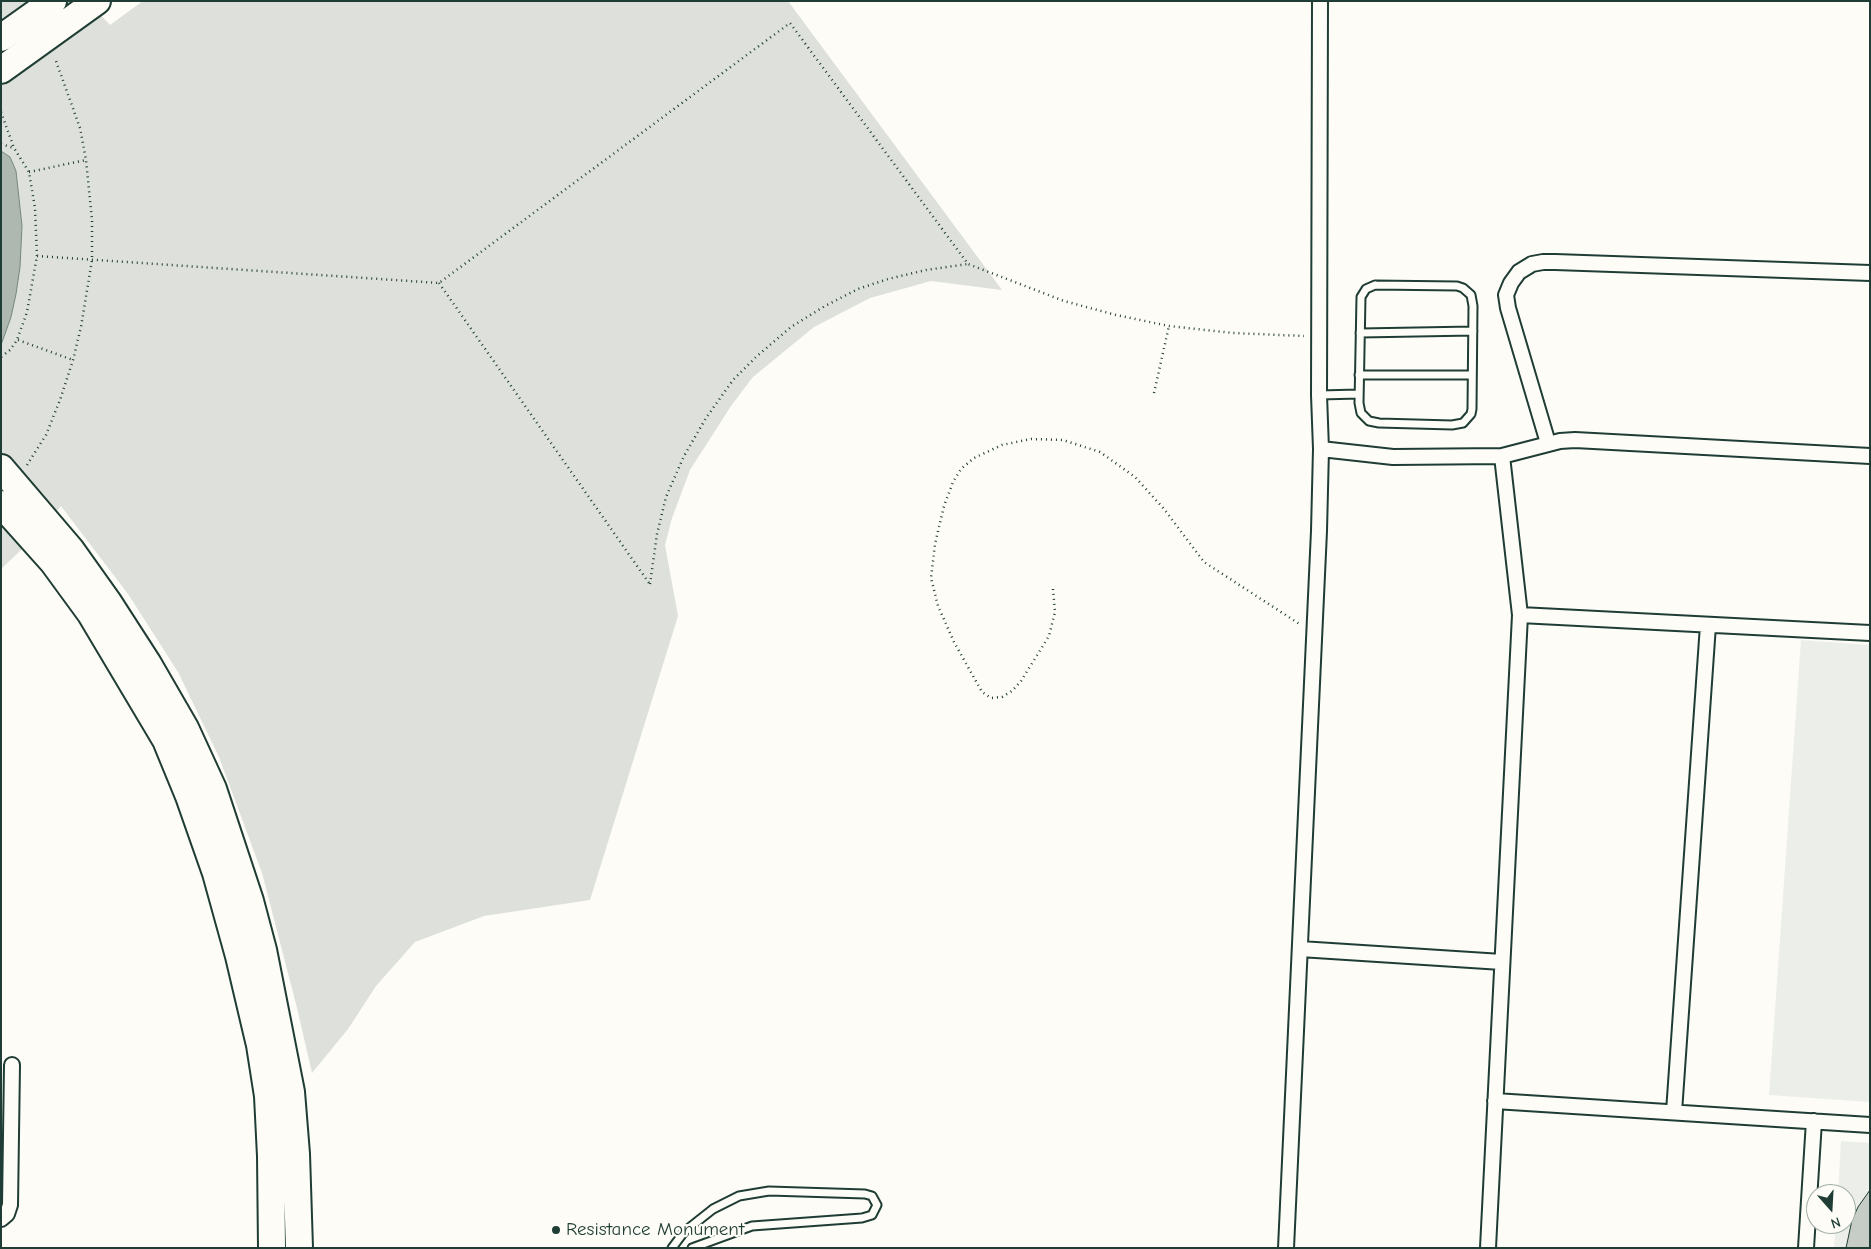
<!DOCTYPE html>
<style>
body{margin:0}
#map{position:relative;width:1871px;height:1249px;overflow:hidden;background:#fdfcf7;font-family:"Comic Neue",sans-serif}
canvas{display:block}
.frame{position:absolute;inset:0;border:2px solid #1f3d34;pointer-events:none}
.north{position:absolute;left:1806px;top:1184px;width:50px;height:50px;box-sizing:border-box;background:#fdfcf7;border:1px solid #a4b0a9;border-radius:50%;rotate:161deg;font-size:14px;font-weight:700;line-height:20px;text-align:center;color:#1f3d34}
.north::after{content:'';display:block;margin:auto;width:18px;height:22px;background:#1f3d34;clip-path:polygon(50% 0,100% 100%,50% 72%,0 100%)}
</style>
<div id="map">
<canvas width="1871" height="1249"></canvas>
<div class="frame"></div>
<div class="north">N</div>
</div>
<script>
const g = document.querySelector('canvas').getContext('2d');
g.lineJoin = 'round';
function fillPath(path, color) { g.fillStyle = color; g.fill(path, 'evenodd'); }
const poly = rows => new Path2D(rows.map(r => 'M' + r).join(''));
function trace(path, color, width, dash) { g.strokeStyle = color; g.lineWidth = width; g.lineCap = dash ? 'butt' : 'round'; g.setLineDash(dash || []); g.stroke(path); }
function label(font, color, halo, rows, align = 'center') {
  g.font = font + ' "Comic Neue",sans-serif'; g.lineWidth = 4.5; g.setLineDash([]); g.textBaseline = 'middle'; g.strokeStyle = halo; g.fillStyle = color; for (const [text, x, y, turn = 0] of rows) {
    g.save(); g.translate(x, y); g.rotate((+turn || 0) * Math.PI / 180); g.textAlign = isNaN(turn) ? turn : align; if (halo) g.strokeText(text, 0, 0); g.fillText(text, 0, 0); g.restore();
  }
}
const built = poly([
 [1801,640,1870,645,1870,1102,1769,1095],
 [1841,1141,1870,1143,1870,1248,1834,1248,1836,1224,1846,1224,1846,1194,1838,1194]
]);
const green = poly([
 [1,1,88,1,110,25,143,1,788,1,1002,290,931,281,870,298,814,327,753,377,731,406,690,470,672,518,665,545,678,616,590,900,484,916,415,942,376,986,348,1029,312,1073,297,1008,262,873,219,757,178,672,128,594,61,506,40,532,1,569]
]);
const water = poly([
 [1,151,10,157,16,171,22,226,20,267,16,294,11,317,1,345,1,151]
]);
const building = poly([
 [1870,1190,1870,1248,1846,1248,1852,1220,1858,1207,1870,1190]
]);
const path = poly([
 [1,112,14,148,29,172,35,208,37,256,27,312,17,340,10,350,1,357],
 [1,144,14,148],
 [29,172,86,160],
 [37,256,439,283,790,23,968,264,1064,301,1116,315,1169,326,1233,333,1304,336],
 [439,283,649,583],
 [18,340,73,360],
 [1154,393,1169,326],
 [27,465,46,435,60,400,73,360,81,327,92,260,92,220,86,160,80,128,56,61],
 [650,584,657,534,666,497,684,456,706,418,733,380,756,357,791,327,825,306,858,289,888,279,926,270,968,264],
 [1053,589,1055,612,1049,636,1021,681,1012,691,1002,697,991,698,982,692,954,642,938,606,931,578,935,544,944,506,953,482,961,469,974,458,1002,445,1031,439,1063,440,1100,452,1135,477,1164,509,1204,562,1301,625]
]);
const lane = poly([
 [1375,285,1457,286,1463,288,1471,295,1473,306,1472,409,1471,414,1463,423,1452,425,1379,423,1369,421,1361,413,1359,403,1361,297,1366,289,1375,285],
 [1360,333,1473,331],
 [1359,375,1472,375],
 [1319,395,1359,394],
 [672,1248,684,1232,713,1209,739,1196,769,1191,865,1194,872,1196,877,1205,872,1215,862,1218,752,1226,692,1248]
]);
const street = poly([
 [1548,443,1508,308,1506,295,1511,283,1519,272,1532,264,1543,262,1555,262,1870,273],
 [1321,449,1393,457,1502,456,1560,441,1575,440,1870,456],
 [1520,615,1870,633],
 [1300,949,1502,962],
 [1495,1101,1870,1125],
 [1674,1112,1708,625],
 [1,1219,7,1214,10,1205,12,1065],
 [1286,1248,1319,531,1321,449,1319,395,1320,1],
 [1488,1248,1520,615,1502,456],
 [1806,1248,1814,1121]
]);
const highway = poly([
 [1,38,53,1],
 [1,70,97,1],
 [1,468,71,550,108,602,148,664,185,728,213,789,250,901,263,950,291,1092,296,1154,299,1248],
 [1,504,53,562,91,614,166,740,189,796,216,873,239,956,260,1045,268,1096,271,1156,272,1248]
]);
const markers = [
 [556,1230,5,"#1f3d34"]
];
const poiNames = [
 ["Resistance Monument",566,1230]
];
fillPath(built, '#eceee9');
fillPath(green, '#dde0db');
fillPath(water, '#aeb8b1');
trace(water, '#75877f', 1);
fillPath(building, '#c6cdc7');
trace(building, '#1f3d34', 1);
trace(lane, '#1f3d34', 11);
trace(street, '#1f3d34', 18);
trace(highway, '#1f3d34', 30);
trace(path, '#1f3d34', 2.5, [1, 4]);
trace(lane, '#fdfcf7', 7);
trace(street, '#fdfcf7', 14);
trace(highway, '#fdfcf7', 26);
for (const [x, y, r, color] of markers) { const dot = new Path2D(); dot.arc(x, y, r, 0, 2 * Math.PI); g.fillStyle = color; g.fill(dot); trace(dot, '#fdfcf7', 2); }
label('19px', '#1f3d34', '#fdfcf7', poiNames, 'left');
</script>
